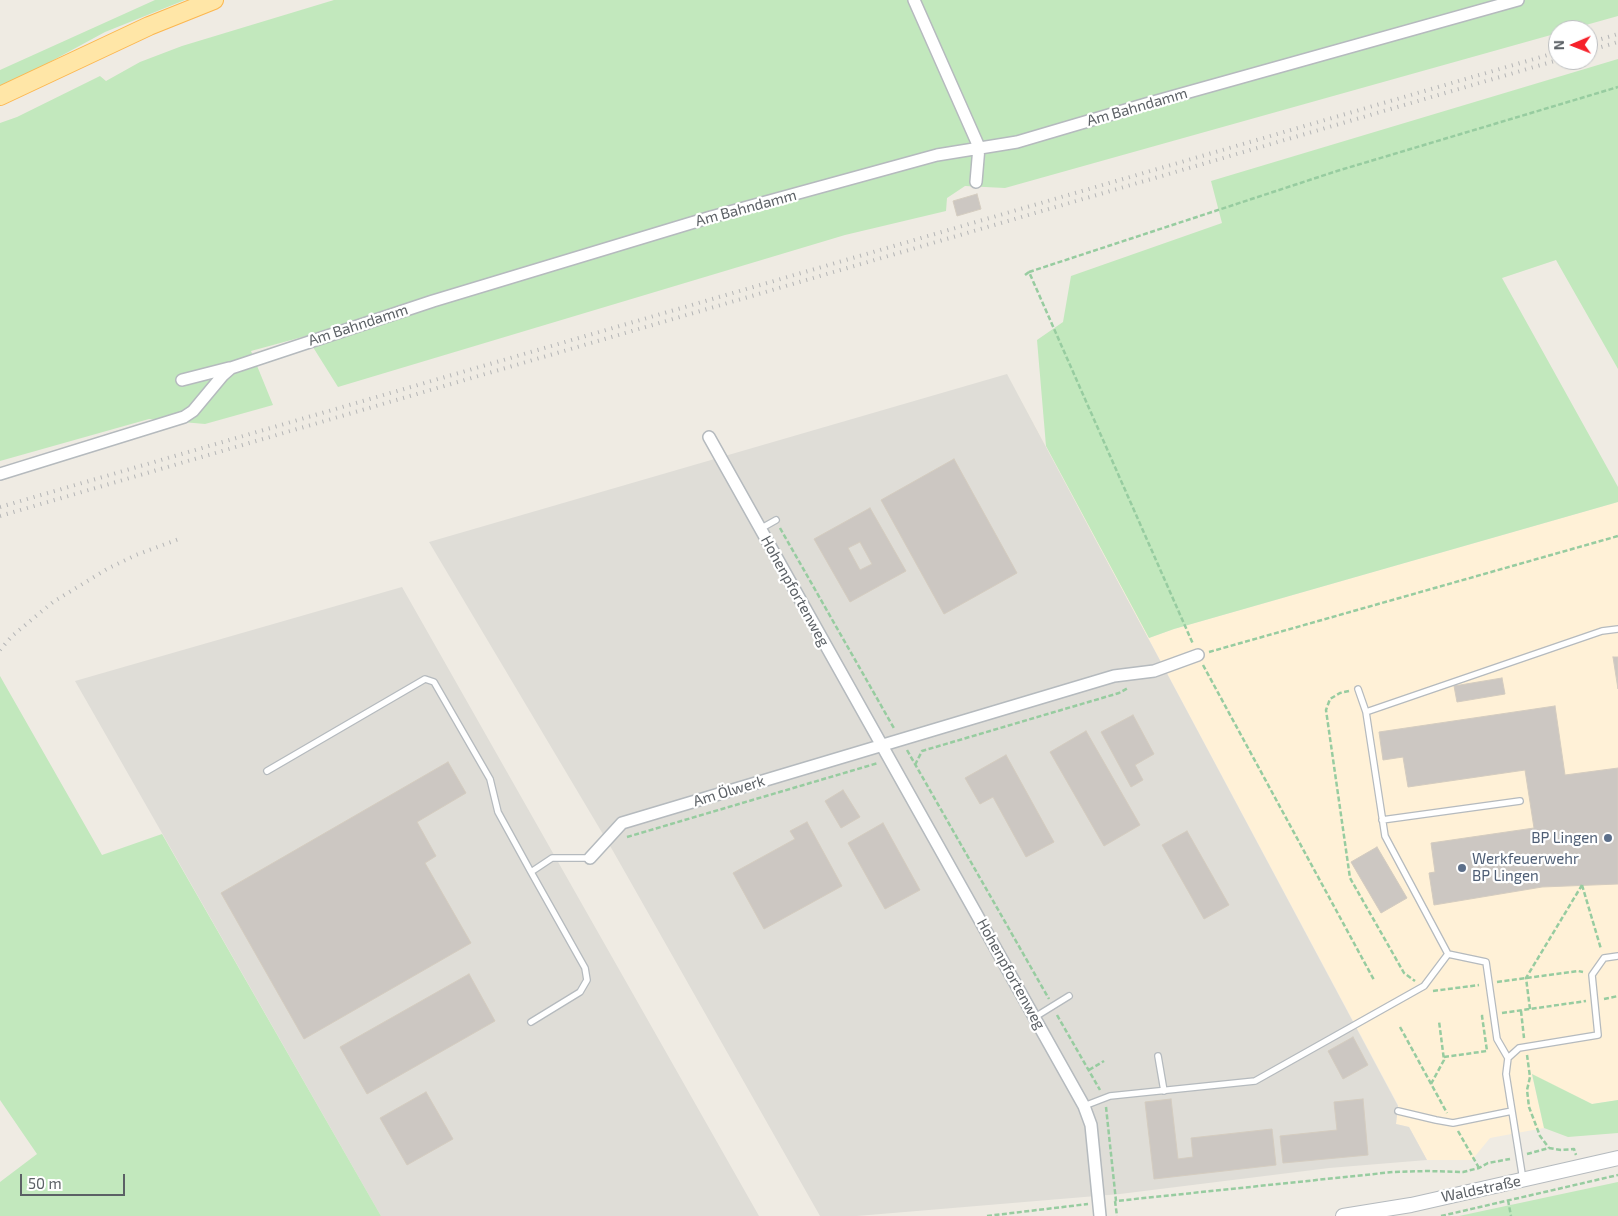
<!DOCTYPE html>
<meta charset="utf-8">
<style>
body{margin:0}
#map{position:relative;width:1618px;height:1216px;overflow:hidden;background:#efebe3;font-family:"Exo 2",sans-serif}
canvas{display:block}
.north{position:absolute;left:1548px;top:20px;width:50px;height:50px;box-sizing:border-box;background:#fff;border:1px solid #bdbfc1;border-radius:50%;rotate:269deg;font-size:14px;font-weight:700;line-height:20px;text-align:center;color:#5b6065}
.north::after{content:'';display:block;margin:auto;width:18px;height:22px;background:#f6212a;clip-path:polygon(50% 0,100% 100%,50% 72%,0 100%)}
.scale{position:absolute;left:20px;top:1174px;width:105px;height:22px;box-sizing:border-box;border:2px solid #5b6065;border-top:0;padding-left:6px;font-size:15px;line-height:18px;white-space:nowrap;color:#5b6065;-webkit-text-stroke:4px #fff;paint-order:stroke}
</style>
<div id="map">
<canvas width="1618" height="1216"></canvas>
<div class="north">N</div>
<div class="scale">50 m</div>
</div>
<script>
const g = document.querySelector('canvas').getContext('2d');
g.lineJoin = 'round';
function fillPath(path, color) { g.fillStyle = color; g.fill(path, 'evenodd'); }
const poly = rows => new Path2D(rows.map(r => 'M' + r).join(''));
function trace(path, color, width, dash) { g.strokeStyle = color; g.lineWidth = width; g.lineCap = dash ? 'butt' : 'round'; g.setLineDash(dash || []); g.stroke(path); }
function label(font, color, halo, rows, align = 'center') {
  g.font = font + ' "Exo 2",sans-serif'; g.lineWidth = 4.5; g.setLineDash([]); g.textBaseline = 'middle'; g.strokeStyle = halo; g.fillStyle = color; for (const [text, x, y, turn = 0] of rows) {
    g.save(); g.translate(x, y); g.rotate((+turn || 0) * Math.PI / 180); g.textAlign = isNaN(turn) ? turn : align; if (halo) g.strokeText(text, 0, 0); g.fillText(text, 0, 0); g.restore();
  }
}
const commercial = poly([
 [1007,374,1149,638,1174,629,1618,502,1618,1100,1592,1104,1532,1075,1544,1128,1490,1138,1472,1160,1427,1160,1409,1127,1396,1124,1398,1105]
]);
const industrial = poly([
 [1007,374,1398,1106,1396,1124,1409,1127,1427,1160,1329,1168,1120,1194,857,1216,820,1216,613,851,429,542],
 [402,587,759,1216,381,1216,75,681]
]);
const green = poly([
 [155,0,185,0,105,32,37,69,0,87,0,70],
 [334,0,1618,0,1618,16,1568,30,1558,30,1558,33,1005,188,965,186,947,198,946,211,845,235,338,387,306,336,251,351,273,405,205,424,149,419,0,461,0,123,17,117,100,76,106,81,140,62,182,46],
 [1618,59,1618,369,1556,260,1502,278,1618,487,1618,502,1174,629,1149,638,1046,446,1037,340,1063,322,1071,276,1222,223,1211,181],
 [0,676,102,855,162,834,381,1216,0,1216,0,1182,37,1154,0,1100],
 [1532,1074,1592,1104,1618,1100,1618,1133,1568,1137,1544,1128],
 [1618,1182,1618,1216,1459,1216]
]);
const building = poly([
 [977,194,981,209,957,216,953,201,977,194],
 [954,459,1017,573,944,614,881,500,954,459],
 [870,508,906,571,850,602,814,539,870,508],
 [860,542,872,564,860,570,848,548,860,542],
 [1613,657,1618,657,1618,689,1613,657],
 [1502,678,1505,694,1457,702,1454,686,1502,678],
 [1555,706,1565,775,1618,768,1618,884,1542,887,1434,905,1429,873,1435,872,1431,843,1534,828,1525,770,1408,787,1403,757,1383,760,1379,732,1555,706],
 [1133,715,1154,754,1135,765,1143,780,1131,787,1101,732,1133,715],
 [1086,731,1140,825,1104,846,1050,752,1086,731],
 [1006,755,1054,842,1026,857,993,797,980,804,965,778,1006,755],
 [448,762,466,793,417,822,436,856,425,863,471,943,304,1039,221,893,448,762],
 [843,790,860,817,841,828,825,801,843,790],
 [807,822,842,886,764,929,733,873,795,839,790,831,807,822],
 [883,823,920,890,885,909,848,843,883,823],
 [1187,831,1229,905,1204,919,1162,845,1187,831],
 [1377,847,1407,898,1381,913,1351,862,1377,847],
 [469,974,495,1021,367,1094,340,1047,469,974],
 [1353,1037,1368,1065,1343,1079,1328,1051,1353,1037],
 [426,1092,453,1139,407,1165,380,1118,426,1092],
 [1171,1099,1178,1159,1193,1157,1191,1138,1272,1129,1276,1165,1154,1179,1145,1102,1171,1099],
 [1363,1099,1368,1155,1283,1163,1280,1136,1337,1130,1334,1102,1363,1099]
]);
const path = poly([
 [1029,272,1337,171,1618,87],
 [1025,275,1029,272,1193,644],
 [780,528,895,730],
 [1209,652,1618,536],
 [1203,665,1374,980],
 [1349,691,1340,693,1330,699,1326,710,1350,878,1404,973,1415,981],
 [907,750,1049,999],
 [915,765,922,751,1119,693,1128,688],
 [627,837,878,763],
 [1582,885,1601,949],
 [1497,982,1578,971,1583,972],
 [1433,991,1479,985],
 [1604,999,1618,996],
 [1530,1009,1526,978,1582,885],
 [1521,1011,1524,1038],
 [1502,1013,1586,1001],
 [1057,1015,1100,1090],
 [1400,1027,1447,1113],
 [1527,1055,1530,1077,1527,1090,1529,1107,1540,1136,1549,1148],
 [1444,1057,1487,1051,1482,1016,1484,1016],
 [1089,1070,1104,1061],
 [1431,1084,1444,1060,1439,1021],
 [1106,1107,1116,1201,1393,1172,1428,1171,1463,1172,1479,1168,1488,1163,1510,1159],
 [1458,1131,1479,1168],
 [1527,1154,1549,1148,1561,1150,1574,1149,1576,1155],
 [1508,1200,1511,1216],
 [1115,1201,1117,1216],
 [987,1216,1088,1204],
 [1441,1216,1618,1175]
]);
const service = poly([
 [760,529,776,520],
 [1358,689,1366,712],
 [267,771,425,679,434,682,490,779,498,812,531,872],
 [1382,820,1520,801],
 [1035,1017,1069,996],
 [531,1022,580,992,587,980,585,968,531,872,552,858,590,858],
 [1158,1056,1164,1091],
 [1508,1058,1497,1039,1486,962,1448,954,1385,836,1366,712,1602,631,1618,629],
 [1084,1106,1110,1096,1255,1081,1424,986,1448,954],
 [1398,1111,1436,1120,1453,1123,1512,1111],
 [1523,1180,1506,1074,1508,1058,1519,1048,1598,1035,1592,975,1604,958,1618,956]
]);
const minor = poly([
 [914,0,979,147,976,182],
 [182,380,229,368],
 [709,437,1084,1106,1091,1125,1100,1216],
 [0,474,184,417,193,411,223,375,231,368,433,301,711,217,937,155,1017,142,1146,104,1518,0],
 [590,858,622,823,1114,676,1154,671,1198,655]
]);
const tertiary = poly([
 [1343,1216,1411,1205,1618,1158]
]);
const primary = poly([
 [0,96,149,26,214,0]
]);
const rail = poly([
 [1588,43,1618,34],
 [1588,51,1618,42],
 [0,507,1558,52],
 [0,516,1558,60],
 [0,650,12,636,53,602,107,569,136,555,179,539]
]);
const markers = [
 [1608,838,5,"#5c6f8a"],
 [1462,868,5,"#5c6f8a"]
];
const streetNames = [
 ["Am Bahndamm",1137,107,-16],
 ["Am Bahndamm",746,208,-15],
 ["Am Bahndamm",358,325,-18],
 ["Hohenpfortenweg",795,591,61],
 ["Am Ölwerk",729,791,-17],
 ["Hohenpfortenweg",1011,974,61],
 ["Waldstraße",1481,1189,-12]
];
const serviceNames = [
 ["BP Lingen",1598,838],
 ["Werkfeuerwehr",1472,859,"left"],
 ["BP Lingen",1472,876,"left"]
];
fillPath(commercial, '#fff1d7');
fillPath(industrial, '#dfddd7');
fillPath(green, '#c2e8bd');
fillPath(building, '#ccc7c2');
trace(building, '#d4ccc0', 1);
trace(service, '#b5babe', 8);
trace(minor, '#b5babe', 14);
trace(tertiary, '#b5babe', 16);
trace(primary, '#fcb74f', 20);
trace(path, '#97cca0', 2.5, [5, 2.5]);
trace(service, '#fff', 5.5);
trace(minor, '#fff', 11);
trace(tertiary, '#fff', 14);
trace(primary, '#ffe6a7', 18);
trace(rail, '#b4b5b6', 4, [1, 6]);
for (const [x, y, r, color] of markers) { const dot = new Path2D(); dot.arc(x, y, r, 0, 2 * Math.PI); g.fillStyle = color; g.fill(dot); trace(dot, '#fff', 2); }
label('15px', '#5b6065', '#fff', streetNames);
label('15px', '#4e5e75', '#fff', serviceNames, 'right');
</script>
